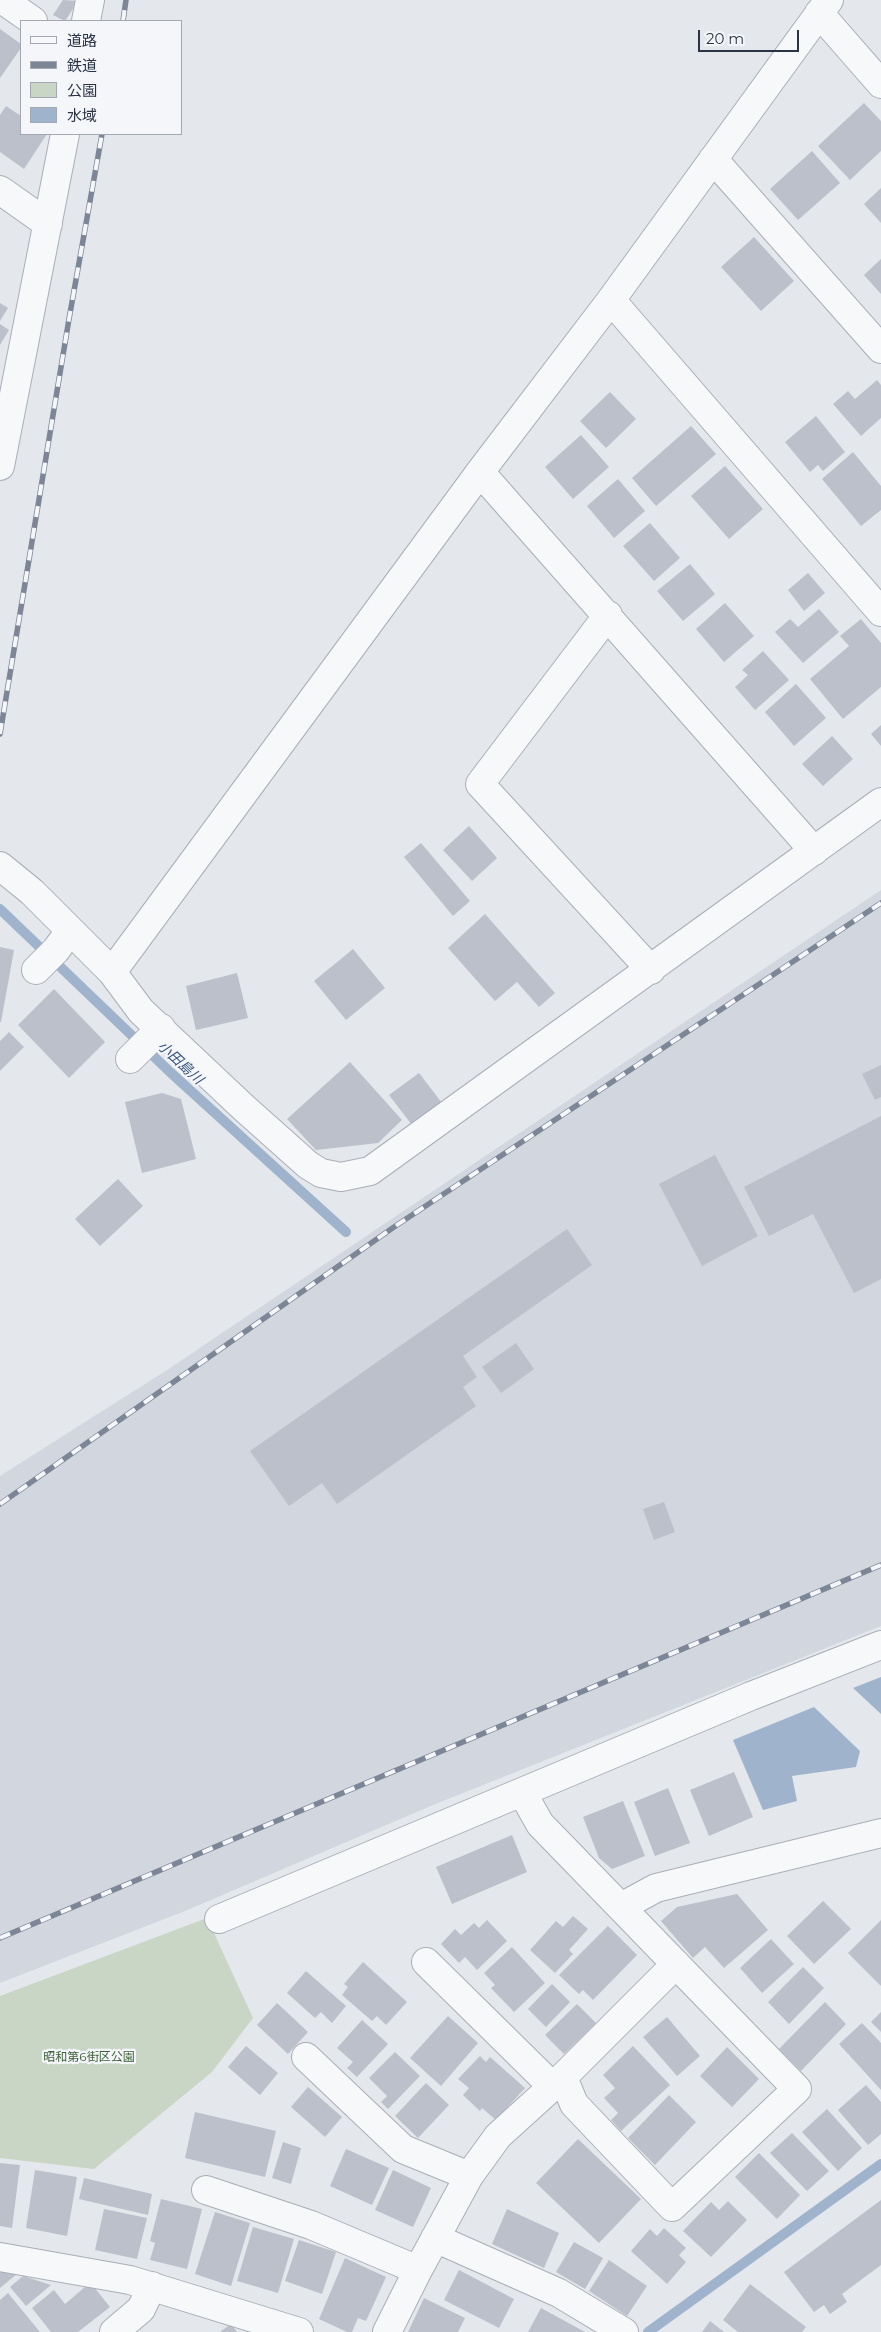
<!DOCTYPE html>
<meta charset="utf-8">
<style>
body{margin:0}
#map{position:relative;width:881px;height:2332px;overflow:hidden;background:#e4e7ec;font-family:Montserrat,"Noto Sans JP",sans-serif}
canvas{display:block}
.legend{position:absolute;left:20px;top:20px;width:162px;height:115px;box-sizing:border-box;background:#f4f6f9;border:1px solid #a4a8b1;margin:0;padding:6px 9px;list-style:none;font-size:15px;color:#2b3445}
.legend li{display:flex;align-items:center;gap:10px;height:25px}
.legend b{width:25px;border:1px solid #a4a8b1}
.scale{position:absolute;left:698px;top:30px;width:101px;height:22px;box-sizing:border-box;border:2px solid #2b3445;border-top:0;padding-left:6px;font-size:15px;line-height:18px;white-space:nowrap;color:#2b3445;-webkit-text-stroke:4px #f4f6f9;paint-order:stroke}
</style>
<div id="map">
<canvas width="881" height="2332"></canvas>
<ul class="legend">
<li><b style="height:6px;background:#f7f8fa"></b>道路</li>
<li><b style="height:6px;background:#7d8696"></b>鉄道</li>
<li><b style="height:14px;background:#c9d6c5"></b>公園</li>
<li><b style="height:14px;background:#9fb4cc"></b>水域</li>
</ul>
<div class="scale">20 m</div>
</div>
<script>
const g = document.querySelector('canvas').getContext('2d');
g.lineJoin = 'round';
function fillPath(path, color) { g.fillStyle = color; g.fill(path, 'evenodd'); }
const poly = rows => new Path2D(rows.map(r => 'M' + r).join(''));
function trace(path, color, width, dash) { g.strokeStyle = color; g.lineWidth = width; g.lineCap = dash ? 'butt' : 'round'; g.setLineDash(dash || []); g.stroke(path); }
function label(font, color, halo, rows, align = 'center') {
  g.font = font + ' Montserrat,"Noto Sans JP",sans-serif'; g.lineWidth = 4.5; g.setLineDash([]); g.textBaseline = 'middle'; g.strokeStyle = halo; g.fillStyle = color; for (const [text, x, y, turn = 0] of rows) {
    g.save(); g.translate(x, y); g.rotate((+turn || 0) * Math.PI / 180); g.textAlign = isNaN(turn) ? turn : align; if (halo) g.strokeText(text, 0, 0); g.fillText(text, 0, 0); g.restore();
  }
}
const built = poly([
 [881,890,881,1626,433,1805,185,1911,0,1983,0,1476,167,1370]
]);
const green = poly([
 [207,1918,253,2018,212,2072,94,2169,0,2158,0,1996]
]);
const water = poly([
 [881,1677,881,1714,853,1688],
 [814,1707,860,1751,856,1767,792,1776,797,1801,763,1810,733,1740]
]);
const stream = poly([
 [0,909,170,1072,346,1232],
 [648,2332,881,2164]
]);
const building = poly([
 [63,0,78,1,65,21,53,15],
 [0,29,21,44,21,48,0,78],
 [864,103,881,121,881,151,850,180,818,146],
 [6,106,21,116,21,134,47,134,24,169,0,152,0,115],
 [812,151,840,183,798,220,770,189],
 [881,188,881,223,864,204],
 [754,237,794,281,761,311,721,267],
 [881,259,881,294,864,275],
 [0,303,8,308,0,321],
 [0,324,9,330,0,345],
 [877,380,881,385,881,418,861,436,833,404,848,391,855,399],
 [610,392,636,419,606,448,580,421],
 [816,416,845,452,823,471,818,465,810,472,785,442],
 [691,426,716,454,656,506,632,478],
 [581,435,609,467,573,499,545,467],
 [853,452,881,486,881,510,861,526,822,479],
 [725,466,763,509,729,539,691,496],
 [618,479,645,511,614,538,587,506],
 [650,523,680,558,654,581,623,546],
 [690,564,715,594,683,621,657,591],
 [808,573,825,593,804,611,788,590],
 [725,603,754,636,724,662,696,629],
 [819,609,839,632,803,663,775,632,790,619,798,627],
 [861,619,881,643,881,687,843,719,810,679,849,646,840,636],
 [763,651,789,680,755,710,735,687,748,675,742,670],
 [796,684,826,718,794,746,765,712],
 [881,725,881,746,871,734],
 [832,736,853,759,823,786,802,764],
 [469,826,497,858,472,881,443,850],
 [421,843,470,901,453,916,404,857],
 [485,914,555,993,539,1007,517,982,495,1001,448,948],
 [0,947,14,950,1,1022,0,1022],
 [353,949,385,988,346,1020,314,981],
 [237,973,248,1018,196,1030,186,986],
 [54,989,105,1042,69,1078,18,1025],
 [9,1032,24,1047,0,1071,0,1041],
 [350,1062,402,1120,378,1143,316,1150,287,1119],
 [881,1065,881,1097,875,1100,862,1074],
 [419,1073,442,1103,412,1125,389,1095],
 [162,1093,181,1099,196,1159,142,1173,125,1102],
 [881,1116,881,1279,854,1293,813,1214,769,1236,744,1187],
 [715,1155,758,1236,702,1266,659,1184],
 [118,1179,143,1206,100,1246,75,1219],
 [567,1229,592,1265,463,1356,477,1377,463,1387,476,1406,337,1504,322,1483,289,1506,250,1451],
 [516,1343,534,1369,501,1393,482,1367],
 [664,1502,675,1532,654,1540,643,1509],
 [734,1772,753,1817,709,1836,690,1790],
 [668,1788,690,1843,655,1856,634,1802],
 [623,1801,645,1856,612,1869,599,1858,583,1817],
 [512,1835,527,1872,452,1904,436,1867],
 [737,1894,768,1930,724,1968,705,1947,693,1958,661,1921,677,1907],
 [823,1901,851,1929,814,1964,787,1936],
 [573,1916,588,1929,569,1950,573,1954,555,1973,530,1950,556,1921,563,1927],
 [487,1920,507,1941,477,1970,465,1957,459,1963,441,1944,455,1929,461,1935,474,1923,479,1928],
 [881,1920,881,1986,848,1953],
 [608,1926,637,1955,593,2000,583,1990,579,1994,559,1975],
 [771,1939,794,1964,762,1993,740,1968],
 [512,1947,545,1983,514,2012,491,1988,495,1985,484,1973],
 [363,1962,407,2002,386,2025,377,2016,372,2021,342,1995,348,1987,344,1984],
 [803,1967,824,1988,789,2024,768,2002],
 [306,1971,346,2006,332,2023,321,2012,315,2018,287,1993],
 [552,1984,570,2002,546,2027,528,2009],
 [825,2002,846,2024,801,2071,779,2049],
 [277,2003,308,2032,288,2054,257,2025],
 [577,2004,596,2023,564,2054,545,2035],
 [881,2012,881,2032,871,2022],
 [448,2016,478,2043,441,2086,410,2058],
 [667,2017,700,2056,677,2076,643,2037],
 [362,2020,388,2044,357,2077,347,2068,353,2062,337,2048],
 [862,2023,881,2043,881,2090,839,2044],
 [246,2046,278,2073,260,2095,228,2067],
 [633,2046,670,2085,621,2131,611,2120,618,2113,604,2098,615,2088,603,2075],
 [727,2047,759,2079,732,2107,700,2076],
 [395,2052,420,2076,388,2109,381,2102,387,2096,369,2078],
 [480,2056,486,2062,490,2057,525,2088,496,2120,482,2108,480,2111,463,2095,469,2088,458,2079],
 [426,2083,449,2105,418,2138,395,2116],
 [866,2085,881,2102,881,2134,868,2145,838,2110],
 [308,2087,342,2117,325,2137,291,2107],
 [669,2095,696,2122,655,2165,628,2138],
 [827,2109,862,2148,838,2171,802,2132],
 [195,2112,276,2131,265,2177,185,2158],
 [792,2133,829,2171,807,2191,770,2153],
 [578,2139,641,2199,599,2243,536,2183],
 [283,2142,301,2148,291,2184,272,2178],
 [346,2149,389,2168,372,2205,330,2186],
 [759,2153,800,2195,777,2219,735,2177],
 [0,2163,20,2165,12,2228,0,2226],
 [35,2170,77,2177,67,2236,26,2228],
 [393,2170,431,2188,413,2227,375,2210],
 [84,2178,152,2194,148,2215,79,2199],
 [161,2199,202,2209,187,2269,150,2260,155,2243,150,2241],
 [881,2200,881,2265,842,2294,847,2302,830,2314,824,2305,814,2312,784,2272],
 [728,2201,747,2220,711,2257,683,2231,711,2202,719,2210],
 [104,2209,147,2218,137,2259,95,2250],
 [507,2209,559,2233,544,2268,492,2244],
 [215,2212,250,2223,231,2286,195,2274],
 [253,2227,294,2239,278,2293,237,2281],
 [664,2228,686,2248,679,2255,686,2262,667,2284,631,2251,650,2229,657,2236],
 [299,2240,336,2252,322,2294,285,2281],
 [574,2242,603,2258,585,2289,556,2272],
 [345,2258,386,2277,366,2321,358,2318,352,2332,347,2332,319,2319],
 [609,2260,647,2286,627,2316,589,2291],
 [459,2270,514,2299,499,2328,444,2300],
 [0,2271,17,2274,0,2288],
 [23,2276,51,2285,26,2306,10,2287],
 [750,2284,806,2327,802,2332,738,2332,723,2320],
 [85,2287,94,2287,110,2307,78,2332,51,2332,32,2308,54,2290,65,2304],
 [8,2293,40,2332,0,2332,0,2300],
 [424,2298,465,2318,458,2332,408,2332],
 [541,2308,585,2332,528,2332],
 [710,2321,724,2332,702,2332],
 [231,2324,237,2332,220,2332]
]);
const minor = poly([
 [3,0,33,21],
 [819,13,881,84],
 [86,21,90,0],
 [713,159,881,349],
 [0,190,48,224],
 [611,300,881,612],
 [0,466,65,134],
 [480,472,814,851],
 [608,615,480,784,651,970],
 [0,866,32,892,112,972,141,1011,243,1107,308,1165,321,1173,341,1177,370,1171,881,802],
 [36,970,56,950,70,931],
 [112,972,480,472,611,300,829,0],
 [130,1059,161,1028],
 [522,1792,540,1824,797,2089,672,2207,574,2104,563,2077],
 [621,1907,656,1888,881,1833],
 [219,1919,751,1696,881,1645],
 [426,1962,553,2087],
 [306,2057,403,2149,469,2176],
 [206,2190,311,2225,418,2270],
 [435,2238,559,2293,624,2332],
 [0,2257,130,2280,299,2332],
 [114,2332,141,2309,152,2286],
 [387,2332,418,2270,469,2176,498,2136,563,2077,676,1964]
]);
const rail = poly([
 [123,21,126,0],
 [0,734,69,319,102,134],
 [0,1504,394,1227,881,903],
 [0,1938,881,1565]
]);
const parkNames = [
 ["昭和第6街区公園",89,2057]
];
const waterNames = [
 ["小田島川",180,1063,43]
];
fillPath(built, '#d2d6de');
fillPath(green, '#c9d6c5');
fillPath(water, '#9fb4cc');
trace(stream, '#9fb4cc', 10);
fillPath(building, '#bbc0ca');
trace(minor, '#a9aeb7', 30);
trace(minor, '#f7f8fa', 28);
trace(rail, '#7d8696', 5.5);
trace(rail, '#f4f6f9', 4, [11]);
label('12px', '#3f6138', '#f4f6f9', parkNames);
label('italic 14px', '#34527a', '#f4f6f9', waterNames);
</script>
